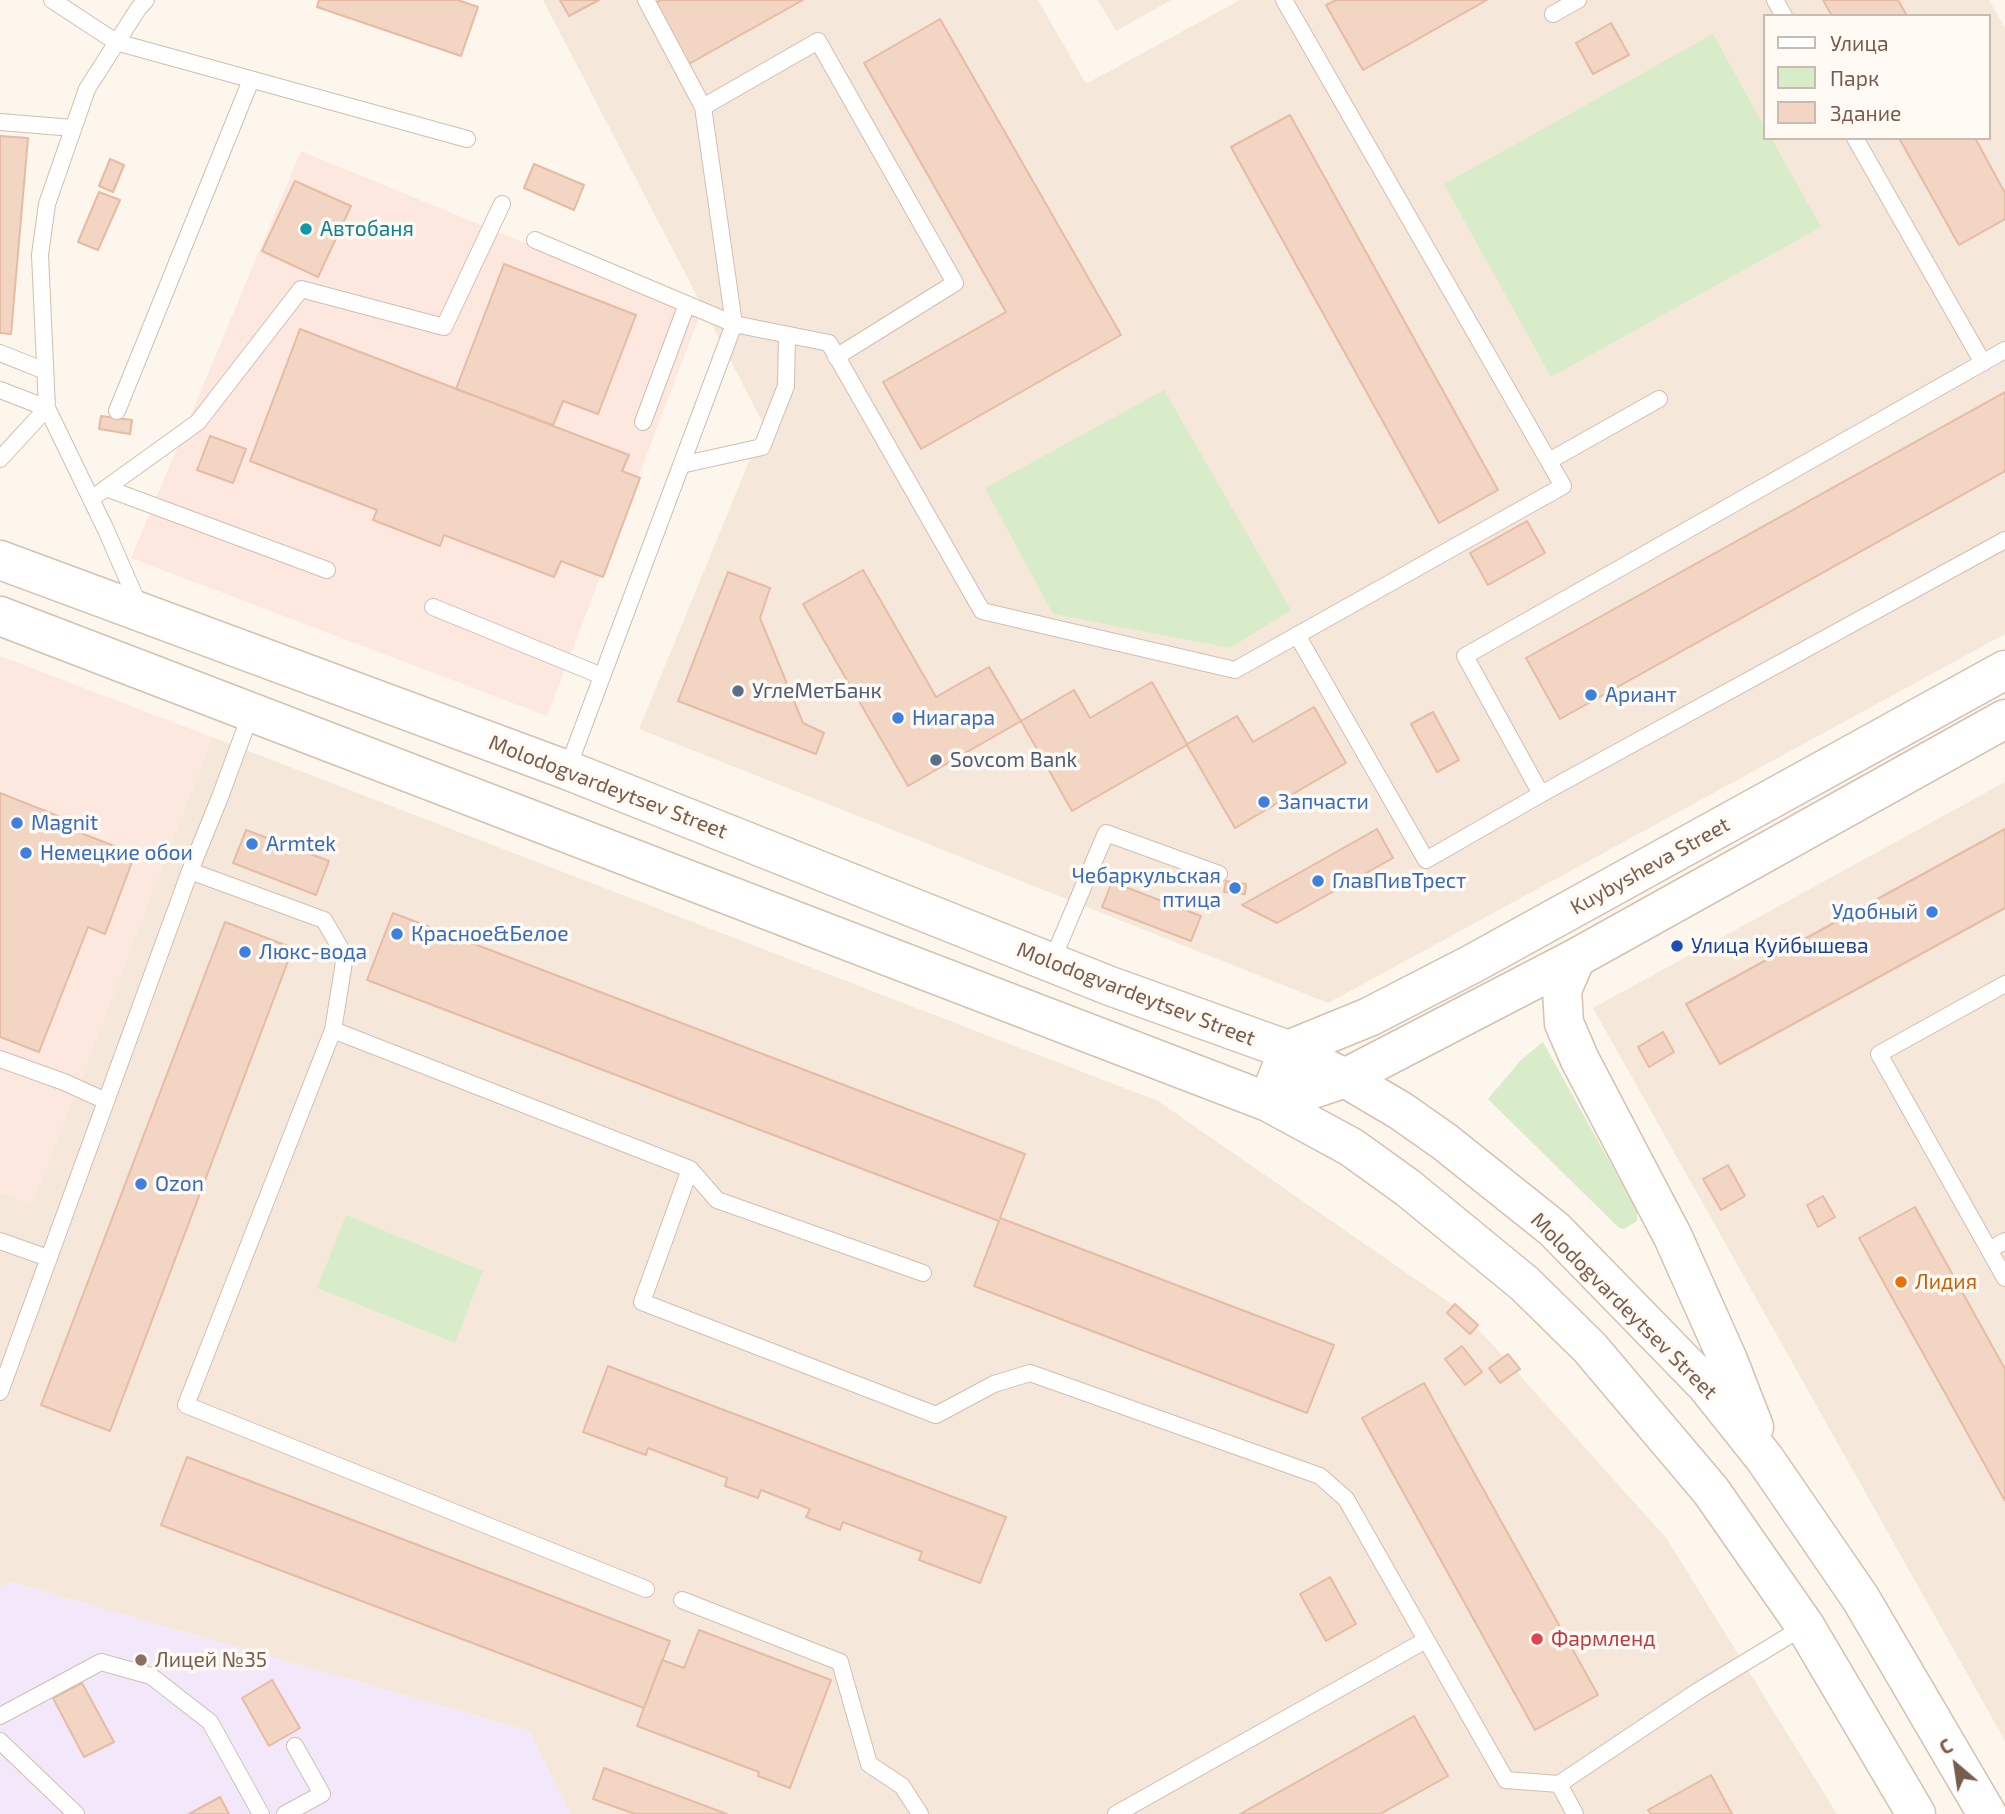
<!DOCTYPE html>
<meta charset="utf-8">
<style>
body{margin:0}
#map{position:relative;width:2005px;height:1814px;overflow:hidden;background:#fdf6ec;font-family:"Exo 2",sans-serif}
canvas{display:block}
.legend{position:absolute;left:1763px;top:14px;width:228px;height:126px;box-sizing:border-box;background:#fffaf3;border:2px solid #cabbb1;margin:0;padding:9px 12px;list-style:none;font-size:21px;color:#7a5c4d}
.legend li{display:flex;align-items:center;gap:14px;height:35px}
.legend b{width:35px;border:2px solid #cabbb1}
.north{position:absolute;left:1921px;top:1730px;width:70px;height:70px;-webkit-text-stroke:5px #fffaf3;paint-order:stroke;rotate:331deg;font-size:19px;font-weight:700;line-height:28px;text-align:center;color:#7a5c4d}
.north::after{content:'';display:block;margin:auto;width:24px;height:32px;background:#7a5c4d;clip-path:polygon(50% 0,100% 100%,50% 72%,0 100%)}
</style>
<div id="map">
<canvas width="2005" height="1814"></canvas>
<ul class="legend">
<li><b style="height:9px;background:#fff"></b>Улица</li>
<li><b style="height:19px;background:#d8ecc9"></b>Парк</li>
<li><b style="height:19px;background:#f3d5c3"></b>Здание</li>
</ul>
<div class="north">С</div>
</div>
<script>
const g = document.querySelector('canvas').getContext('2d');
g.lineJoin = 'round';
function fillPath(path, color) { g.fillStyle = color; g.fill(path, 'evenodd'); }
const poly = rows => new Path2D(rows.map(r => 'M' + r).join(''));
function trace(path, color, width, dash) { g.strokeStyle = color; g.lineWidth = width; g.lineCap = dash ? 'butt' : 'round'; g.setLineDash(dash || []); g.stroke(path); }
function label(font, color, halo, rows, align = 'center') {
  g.font = font + ' "Exo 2",sans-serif'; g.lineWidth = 7; g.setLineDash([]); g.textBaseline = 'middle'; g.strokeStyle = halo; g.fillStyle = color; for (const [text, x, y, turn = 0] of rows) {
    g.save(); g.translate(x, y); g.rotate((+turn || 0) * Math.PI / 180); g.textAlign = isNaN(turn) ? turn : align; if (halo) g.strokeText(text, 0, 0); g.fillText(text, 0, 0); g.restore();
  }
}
const residential = poly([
 [543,0,1038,0,1086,84,1240,0,1989,0,2005,28,2005,634,1328,1003,639,729,764,425],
 [1765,16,1989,16,1989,138,1765,138],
 [1098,0,1171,0,1116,31],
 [212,737,1158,1101,1463,1312,1667,1539,1837,1814,571,1814,529,1731,11,1582,0,1588,0,1192,32,1204],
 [2005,782,2005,1741,1593,1008]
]);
const commercial = poly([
 [301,151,700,315,547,716,131,558],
 [0,656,212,737,32,1205,0,1192]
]);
const education = poly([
 [11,1582,529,1731,571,1814,0,1814,0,1588]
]);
const green = poly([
 [1713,34,1765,128,1765,138,1771,138,1821,227,1551,377,1444,184],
 [1164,390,1291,610,1230,648,1053,614,985,488],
 [1543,1042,1637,1211,1637,1221,1624,1229,1619,1228,1488,1099,1521,1060],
 [346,1215,483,1271,455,1343,317,1288]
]);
const building = poly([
 [319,0,458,0,478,7,461,56,317,7,319,0],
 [560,0,599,0,569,16,560,0],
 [661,0,803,0,687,65,653,4,661,0],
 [1336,0,1487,0,1363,70,1326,5,1336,0],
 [1823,0,1898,0,1907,16,1832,16,1823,0],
 [940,19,1121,335,921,449,883,382,1006,312,864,63,940,19],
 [1611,23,1629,55,1593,74,1576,43,1611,23],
 [1290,115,1498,490,1439,523,1231,147,1290,115],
 [0,136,28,138,11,334,0,333,0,136],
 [1899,138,1975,138,2005,193,2005,219,1959,245,1899,138],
 [110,159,124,165,113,192,99,186,110,159],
 [534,164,584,185,574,210,524,188,534,164],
 [295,181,351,206,318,277,262,251,295,181],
 [99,192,120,200,98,250,78,242,99,192],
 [504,264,636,315,598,414,563,401,553,425,456,389,504,264],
 [300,329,629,455,622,471,640,478,603,577,561,561,554,577,444,535,440,546,373,520,377,510,250,461,300,329],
 [2005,392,2005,471,1560,719,1526,658,2005,392],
 [101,416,132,420,130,434,99,429,101,416],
 [210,436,246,449,233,483,197,470,210,436],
 [1527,521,1545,553,1488,585,1470,553,1527,521],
 [863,570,936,697,989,667,1021,721,908,786,803,604,863,570],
 [728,572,770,588,760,618,803,723,824,733,816,754,678,701,728,572],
 [1152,682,1187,744,1237,716,1253,742,1314,707,1346,763,1235,828,1187,745,1072,811,1021,721,1074,690,1090,718,1152,682],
 [1433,712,1459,760,1437,772,1411,724,1433,712],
 [0,793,58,816,55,823,135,854,105,934,88,927,39,1052,0,1037,0,793],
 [1377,829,1393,858,1277,923,1242,905,1377,829],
 [2005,829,2005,908,1720,1064,1686,1004,2005,829],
 [246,830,329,861,316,895,233,863,246,830],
 [1226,881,1246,884,1245,894,1224,892,1226,881],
 [1112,882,1201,916,1191,941,1102,907,1112,882],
 [393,913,1025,1154,1000,1218,1334,1345,1307,1413,974,1286,999,1221,367,980,393,913],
 [225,922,293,948,110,1431,41,1405,225,922],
 [1663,1032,1674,1052,1649,1067,1638,1047,1663,1032],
 [1728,1165,1745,1196,1721,1210,1703,1179,1728,1165],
 [1823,1196,1835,1217,1818,1227,1807,1205,1823,1196],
 [1915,1207,2005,1369,2005,1501,1859,1238,1915,1207],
 [1455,1304,1478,1325,1470,1334,1447,1313,1455,1304],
 [1462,1346,1482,1372,1465,1385,1445,1359,1462,1346],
 [1508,1354,1520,1369,1500,1383,1489,1368,1508,1354],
 [608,1366,1006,1517,980,1583,919,1560,922,1552,843,1522,840,1530,806,1517,810,1509,761,1490,758,1498,725,1486,727,1478,648,1448,646,1455,583,1432,608,1366],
 [1424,1383,1598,1695,1535,1730,1362,1418,1424,1383],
 [187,1457,670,1641,644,1708,161,1525,187,1457],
 [1330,1577,1356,1624,1326,1641,1300,1594,1330,1577],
 [699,1630,831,1680,790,1788,758,1776,759,1772,637,1726,662,1660,684,1668,699,1630],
 [272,1680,300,1728,269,1746,242,1698,272,1680],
 [82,1683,114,1742,84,1757,53,1698,82,1683],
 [1414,1716,1448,1776,1380,1814,1240,1814,1414,1716],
 [604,1768,727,1814,635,1814,593,1799,604,1768],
 [1711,1775,1732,1814,1651,1814,1648,1810,1711,1775],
 [220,1797,229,1814,189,1814,220,1797]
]);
const lane = poly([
 [52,0,116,42,467,139],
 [1775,0,1784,16],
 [1553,14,1578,0],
 [703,107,818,41,955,283,836,357],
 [0,122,73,128],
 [1855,138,1983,363],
 [535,240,734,324,829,343,982,611,1235,670,1563,486,1284,0],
 [0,353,45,371],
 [0,390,47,408,40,255,47,204,87,89,138,9,146,0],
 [117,411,251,80],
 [643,422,687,304],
 [0,459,47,408,106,530,140,608],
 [1549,461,1659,399],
 [681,465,762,447,786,386,787,335],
 [106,488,327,570],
 [91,499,198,422,301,289,444,327,502,204],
 [433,607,602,676],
 [1297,635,1426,860,1541,794,2005,540],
 [567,770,734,324,703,107,646,0],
 [1541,794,1465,656,2005,350],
 [190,871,324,920,345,956,333,1030,186,1405,646,1589],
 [1051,963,1106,833,1219,874],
 [2005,984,1879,1054,2005,1278],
 [333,1030,690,1169,642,1302,936,1415,994,1384,1030,1373,1320,1476,1346,1499,1506,1780,1559,1784,1575,1814],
 [0,1059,64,1082,106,1101],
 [690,1169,717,1200,923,1273],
 [0,1241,48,1258],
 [1989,1250,2005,1241],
 [0,1392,190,871,220,797,251,713],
 [682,1600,840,1662,869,1764,902,1786,920,1814],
 [0,1716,101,1662,151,1676,210,1722,261,1814],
 [0,1741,76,1814],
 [1559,1784,1698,1691,1805,1626],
 [285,1814,322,1794,295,1746],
 [1116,1814,1426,1640]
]);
const secondary = poly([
 [0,560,567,770,1110,986,1288,1050,1345,1078,1401,1111,1445,1142,1554,1229,1706,1385,1765,1459,1861,1599,1987,1814],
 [0,616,1268,1102,1351,1147,1408,1188,1525,1284,1590,1348,1711,1491,1805,1626,1916,1814],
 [1576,958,1562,990,1564,1023,1580,1060,1673,1237,1728,1360,1754,1427],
 [1268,1102,1288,1050,1369,1017,1472,964,2005,670],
 [1268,1102,1307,1091,1345,1078,1576,958,2005,719]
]);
const markers = [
 [306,229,7,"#0f9aa8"],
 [738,691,7,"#5c6f8a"],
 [1591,695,7,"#3f7fe0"],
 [898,718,7,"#3f7fe0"],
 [936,760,7,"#5c6f8a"],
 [1264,802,7,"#3f7fe0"],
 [17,823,7,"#3f7fe0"],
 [252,844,7,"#3f7fe0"],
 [26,853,7,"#3f7fe0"],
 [1318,881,7,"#3f7fe0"],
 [1235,888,7,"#3f7fe0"],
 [1932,912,7,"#3f7fe0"],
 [397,934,7,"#3f7fe0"],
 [1677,946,7,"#1a4fb4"],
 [245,952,7,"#3f7fe0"],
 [141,1184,7,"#3f7fe0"],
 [1901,1282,7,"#e8710a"],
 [1537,1639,7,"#e0444e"],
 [141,1660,7,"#8d6e63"]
];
const cultureNames = [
 ["Автобаня",320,229]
];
const serviceNames = [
 ["УглеМетБанк",752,691],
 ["Sovcom Bank",950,760]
];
const shopNames = [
 ["Ариант",1605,695],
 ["Ниагара",912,718],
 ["Запчасти",1278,802],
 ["Magnit",31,823],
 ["Armtek",266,844],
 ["Немецкие обои",40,853],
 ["Чебаркульская",1221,876,"right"],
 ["птица",1221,900,"right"],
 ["ГлавПивТрест",1332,881],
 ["Удобный",1918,912,"right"],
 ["Красное&Белое",411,934],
 ["Люкс-вода",259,952],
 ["Ozon",155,1184]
];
const streetNames = [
 ["Molodogvardeytsev Street",608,787,21],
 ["Kuybysheva Street",1650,866,-29],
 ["Molodogvardeytsev Street",1136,994,21],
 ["Molodogvardeytsev Street",1624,1306,45]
];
const transitNames = [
 ["Улица Куйбышева",1691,946]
];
const foodNames = [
 ["Лидия",1915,1282]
];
const healthNames = [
 ["Фармленд",1551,1639]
];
const educationNames = [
 ["Лицей №35",155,1660]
];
fillPath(residential, '#f5e8da');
fillPath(commercial, '#fde8e0');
fillPath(education, '#f3e8fa');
fillPath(green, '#d8ecc9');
fillPath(building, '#f3d5c3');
trace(building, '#e6bba3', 2);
trace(lane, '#d1beb0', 18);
trace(secondary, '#d6c0b0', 41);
trace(lane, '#fff', 16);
trace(secondary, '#fff', 38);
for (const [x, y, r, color] of markers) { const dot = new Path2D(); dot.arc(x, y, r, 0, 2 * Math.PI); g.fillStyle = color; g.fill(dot); trace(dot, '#fffaf3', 2.5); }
label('21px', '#0d838f', '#fffaf3', cultureNames, 'left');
label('21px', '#4e5e75', '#fffaf3', serviceNames, 'left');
label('21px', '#366cbe', '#fffaf3', shopNames, 'left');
label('21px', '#7a5c4d', '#fffaf3', streetNames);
label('21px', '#164399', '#fffaf3', transitNames, 'left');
label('21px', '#c56008', '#fffaf3', foodNames, 'left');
label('21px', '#be3a42', '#fffaf3', healthNames, 'left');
label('21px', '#785e54', '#fffaf3', educationNames, 'left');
</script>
